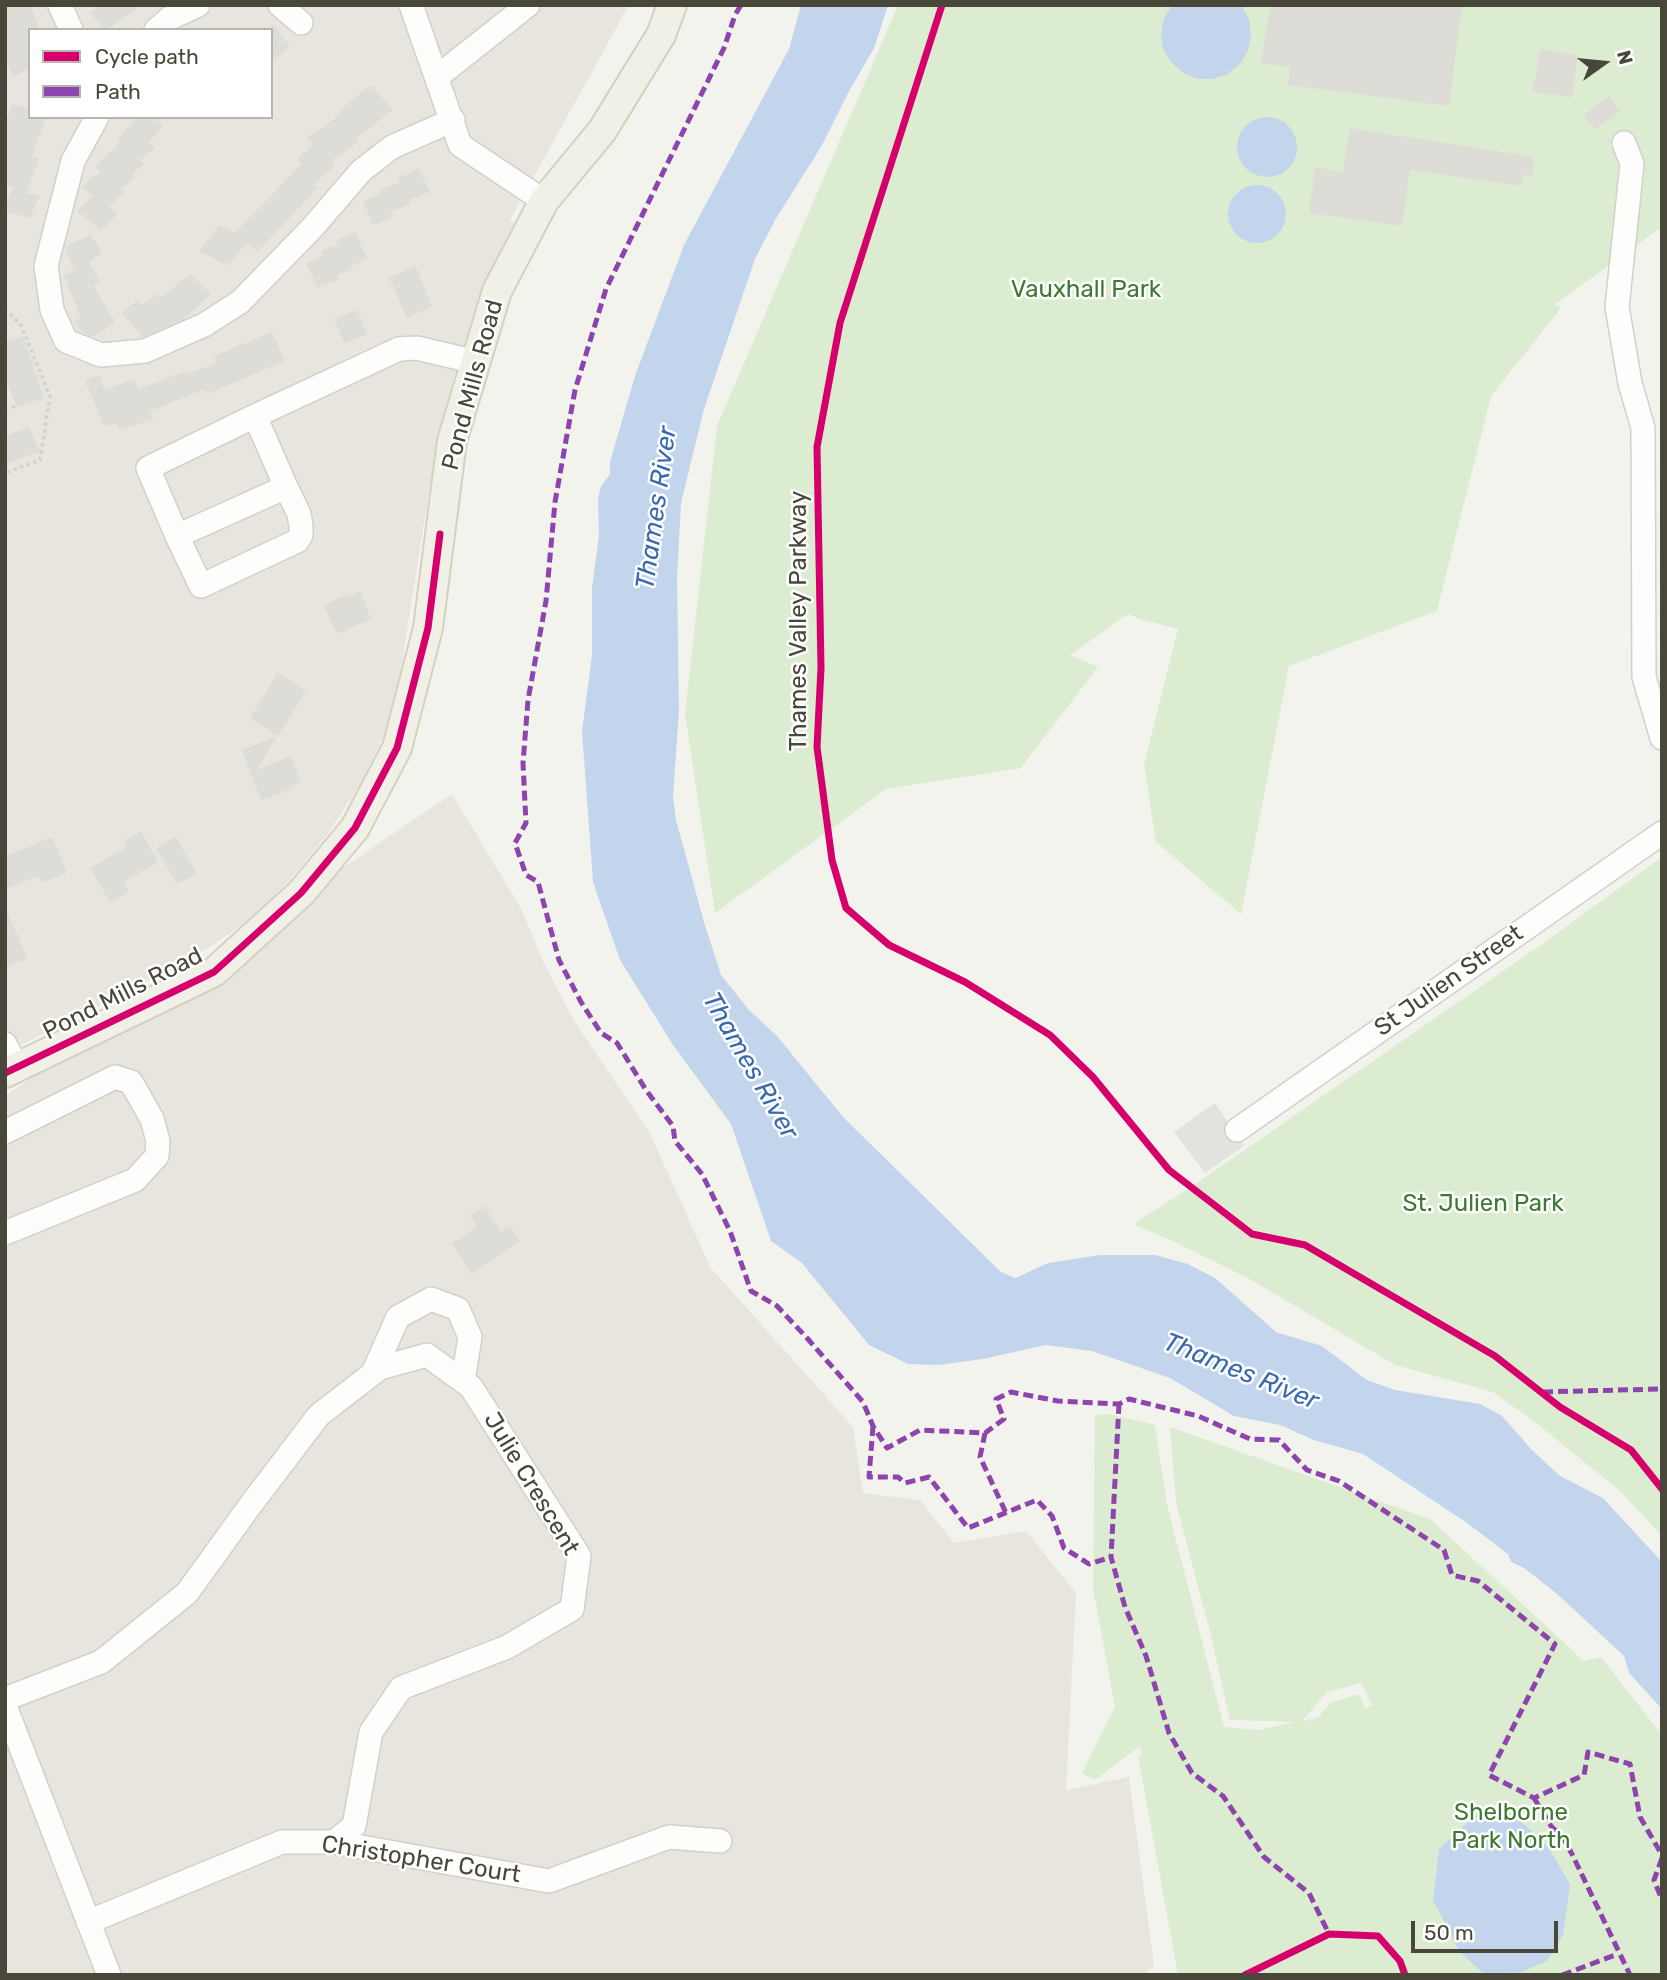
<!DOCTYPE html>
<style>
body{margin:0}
#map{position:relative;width:1667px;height:1980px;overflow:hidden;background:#f3f3ee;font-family:Rubik,sans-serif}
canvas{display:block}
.frame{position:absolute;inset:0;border:7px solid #49463a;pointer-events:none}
.legend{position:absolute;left:28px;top:28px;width:245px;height:91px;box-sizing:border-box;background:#fff;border:2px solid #b6b5b0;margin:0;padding:9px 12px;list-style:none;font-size:21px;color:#49463a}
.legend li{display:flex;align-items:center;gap:14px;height:35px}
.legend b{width:35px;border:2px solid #b6b5b0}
.north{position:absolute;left:1569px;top:28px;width:70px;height:70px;-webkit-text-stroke:5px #fff;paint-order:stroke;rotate:75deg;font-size:19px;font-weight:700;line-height:28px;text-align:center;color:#49463a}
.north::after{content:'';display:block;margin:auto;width:24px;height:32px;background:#49463a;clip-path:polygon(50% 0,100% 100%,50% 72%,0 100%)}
.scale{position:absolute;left:1411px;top:1921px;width:147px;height:32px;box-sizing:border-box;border:4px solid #49463a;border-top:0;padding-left:9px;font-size:21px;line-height:24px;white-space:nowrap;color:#49463a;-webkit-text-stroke:5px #fff;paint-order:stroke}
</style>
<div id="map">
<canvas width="1667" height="1980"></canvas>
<div class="frame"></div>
<ul class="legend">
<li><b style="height:9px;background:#d6006c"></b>Cycle path</li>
<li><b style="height:9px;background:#8e44ad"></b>Path</li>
</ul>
<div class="north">N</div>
<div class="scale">50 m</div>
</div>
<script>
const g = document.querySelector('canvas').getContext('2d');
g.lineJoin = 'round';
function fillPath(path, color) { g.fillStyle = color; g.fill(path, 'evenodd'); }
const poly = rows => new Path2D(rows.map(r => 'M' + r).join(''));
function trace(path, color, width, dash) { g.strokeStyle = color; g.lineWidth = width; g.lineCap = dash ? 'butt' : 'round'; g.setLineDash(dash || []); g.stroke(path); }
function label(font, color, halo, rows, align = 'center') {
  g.font = font + ' Rubik,sans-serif'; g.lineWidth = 5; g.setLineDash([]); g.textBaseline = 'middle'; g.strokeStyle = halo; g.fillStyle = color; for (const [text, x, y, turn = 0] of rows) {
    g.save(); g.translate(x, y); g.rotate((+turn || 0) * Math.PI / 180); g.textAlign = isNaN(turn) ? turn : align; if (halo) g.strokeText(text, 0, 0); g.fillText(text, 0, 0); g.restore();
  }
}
const residential = poly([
 [5,5,629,5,510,220,514,223,487,277,458,362,444,416,430,486,399,681,384,735,362,782,326,836,290,880,250,920,187,962,5,1053],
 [30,30,271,30,271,117,30,117],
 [452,794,522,910,541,957,574,1021,650,1133,710,1267,853,1427,863,1493,920,1500,954,1543,1026,1531,1076,1593,1066,1790,1129,1777,1154,1965,1145,1975,5,1975,5,1096]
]);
const green = poly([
 [898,5,1662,5,1662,227,1554,305,1562,307,1491,396,1437,611,1289,666,1241,914,1156,842,1144,765,1178,629,1139,619,1128,614,1070,655,1098,667,1021,768,886,789,715,913,685,714,717,426],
 [1662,857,1662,1536,1619,1490,1536,1423,1493,1392,1395,1365,1248,1278,1175,1242,1133,1224,1191,1187,1545,942],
 [1110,1414,1155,1425,1167,1504,1224,1727,1260,1730,1295,1722,1230,1720,1210,1632,1176,1503,1170,1427,1430,1519,1584,1661,1601,1657,1662,1735,1662,1975,1178,1975,1138,1756,1142,1755,1140,1746,1095,1780,1082,1773,1115,1707,1093,1588,1095,1415],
 [1361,1683,1372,1706,1365,1708,1359,1694,1332,1702,1317,1718,1302,1721,1327,1692]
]);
const parking = poly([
 [1215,1103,1244,1146,1205,1173,1174,1132]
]);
const water = poly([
 [801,5,888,5,874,48,847,95,821,147,775,220,755,259,704,409,681,503,677,577,679,710,673,797,676,820,704,922,721,975,749,1010,777,1036,844,1118,1001,1272,1015,1278,1048,1263,1100,1255,1155,1255,1188,1264,1215,1278,1276,1332,1322,1346,1367,1380,1395,1390,1480,1404,1502,1416,1532,1450,1560,1476,1603,1498,1662,1562,1662,1709,1629,1673,1624,1656,1556,1593,1524,1568,1511,1562,1508,1554,1467,1523,1363,1454,1314,1440,1280,1425,1234,1416,1170,1378,1092,1351,1046,1345,983,1359,939,1365,908,1364,869,1345,802,1263,771,1241,731,1124,673,1045,620,960,593,882,582,731,592,655,592,588,599,535,598,498,601,486,610,474,610,462,635,376,684,245,789,49],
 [1172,5,1241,5,1249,19,1251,35,1248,50,1240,64,1228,74,1213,79,1198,79,1183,73,1171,62,1163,49,1161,33,1164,18],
 '1237 147a30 30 0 1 1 60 0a30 30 0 1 1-60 0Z',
 '1228 214a29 29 0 1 1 58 0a29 29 0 1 1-58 0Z',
 [1478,1813,1512,1813,1548,1847,1570,1884,1563,1935,1547,1961,1521,1972,1485,1975,1460,1952,1433,1900,1439,1849]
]);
const building = poly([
 [5,5,30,5,40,30,30,30,30,68,13,77,5,59],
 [100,5,142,5,106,30,90,13],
 [1270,5,1462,5,1449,106,1288,85,1290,67,1261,63],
 [271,23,290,46,271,62],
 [1540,49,1578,55,1572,97,1533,92],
 [371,85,393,110,356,138,360,141,331,161,335,165,313,185,318,188,258,251,246,244,228,266,199,251,220,225,235,233,302,163,297,159,314,144,307,138,342,113,340,110],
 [1609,96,1620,111,1595,130,1584,115],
 [13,105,30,109,30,117,46,117,32,157,39,158,26,193,39,196,30,218,5,211,5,203,14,187,5,185,5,122],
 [138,117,155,117,163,126,148,142,155,148,140,161,144,164,131,175,135,177,119,190,124,192,109,207,117,214,101,231,77,211,93,196,82,187,101,171,95,167,121,142,117,139],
 [1350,128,1534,157,1533,176,1524,174,1522,186,1410,170,1402,226,1309,213,1315,167,1342,172],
 [419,169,430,192,409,200,411,204,390,212,393,217,373,225,363,201,382,194,380,190,400,182,398,178],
 [355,232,367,259,350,266,352,269,337,275,338,280,317,287,306,263,323,256,321,251,338,245,336,240],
 [91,234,102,253,89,262,100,283,94,286,115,323,93,337,82,332,74,321,81,318,64,276,74,269,65,248],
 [415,266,432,306,407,318,389,278],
 [191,274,211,294,184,319,143,337,121,312,138,300,142,305,156,294,159,298],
 [357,310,367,334,344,343,334,319],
 [272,332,285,361,207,394,205,389,150,411,153,419,120,430,116,423,104,426,85,380,99,375,105,390,134,379,139,389,186,371,187,374,217,363,214,356],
 [23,336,44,398,17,407,5,377,5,342],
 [29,427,40,451,5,464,5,436],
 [360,591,371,619,337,634,324,606,347,594,348,597],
 [278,673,306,691,278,736,250,718],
 [277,736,257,770,291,756,301,783,289,787,290,790,261,800,242,750],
 [141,831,158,862,124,882,129,891,110,902,90,868,127,847,124,841],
 [175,836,197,873,177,884,156,848],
 [52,837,67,873,41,883,38,876,5,889,5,857],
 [5,906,27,959,5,967],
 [484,1206,501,1232,510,1226,520,1241,471,1274,452,1243,477,1227,470,1215]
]);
const path = poly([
 [5,309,21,325,50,396,40,460,5,473],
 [5,409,16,406]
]);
const minor = poly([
 [60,5,71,30],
 [280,5,301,23],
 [411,5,460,145,544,201],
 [156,30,170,18,198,5],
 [437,77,528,5],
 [97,117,73,161,46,266,52,310,66,341,101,355,145,351,204,325,240,302,313,227,361,171,392,147,453,120],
 [1624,143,1632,164,1617,307,1630,383,1643,428,1644,677,1662,738],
 [255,416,286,487,177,536,148,468,255,416,399,349,417,348,476,362],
 [177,536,201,586,297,541,301,535,301,526,299,514,286,487],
 [5,1044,17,1067],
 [1237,1130,1662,833],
 [5,1132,115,1077,131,1082,152,1119,158,1141,157,1156,135,1180,5,1233],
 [373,1373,398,1317,431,1299,458,1309,470,1337,463,1381],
 [5,1699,101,1662,187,1593,249,1507,319,1415,380,1368,427,1355,471,1387,579,1556,572,1609,507,1647,401,1688,371,1732,354,1826,334,1842],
 [5,1706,109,1975],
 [88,1922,282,1842,334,1842,549,1881,669,1837,720,1841]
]);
const major = poly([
 [5,1073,214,972,301,893,355,828,397,748,428,628,452,441,497,291,544,201,602,131,661,35,672,5]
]);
const quiet = poly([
 [741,5,735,15,724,48,606,289,575,390,555,502,546,601,528,700,523,763,526,823,515,843,526,875,538,882,559,960,581,1002,601,1033,617,1043,646,1090,673,1126,675,1141,702,1174,730,1231,751,1291,777,1306,807,1338,863,1402,873,1426,887,1448,920,1430,985,1433,1004,1419,996,1399,1011,1392,1058,1401,1119,1404,1129,1399,1198,1416,1250,1439,1279,1440,1307,1470,1339,1481,1444,1550,1452,1575,1478,1581,1555,1644,1489,1775,1534,1798,1584,1775,1588,1752,1630,1764,1640,1817,1662,1855],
 [1543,1392,1662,1389],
 [1119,1404,1111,1557,1125,1607,1146,1656,1169,1733,1192,1773,1223,1796,1264,1857,1309,1893,1329,1934],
 [873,1426,869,1477,898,1477,905,1483,929,1477,968,1528,1037,1500,1052,1516,1064,1548,1089,1564,1111,1557],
 [985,1433,980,1457,1006,1513],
 [1534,1798,1551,1826,1563,1838,1572,1854,1630,1975],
 [1662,1858,1654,1880,1662,1900],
 [1562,1975,1618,1954]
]);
const cycleway = poly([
 [942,5,840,323,817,447,821,668,817,747,832,860,846,908,889,945,965,982,1050,1035,1093,1077,1169,1170,1252,1234,1305,1245,1495,1356,1560,1407,1631,1450,1662,1489],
 [5,1073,214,972,301,893,355,828,397,748,428,628,440,534],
 [1245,1975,1329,1934,1378,1936,1400,1961,1405,1975]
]);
const parkNames = [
 ["Vauxhall Park",1086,290],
 ["St. Julien Park",1483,1204],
 ["Shelborne",1511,1813],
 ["Park North",1511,1841]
];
const streetNames = [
 ["Pond Mills Road",473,385,-75],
 ["Thames Valley Parkway",799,621,-90],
 ["St Julien Street",1449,981,-35],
 ["Pond Mills Road",123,994,-27],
 ["Julie Crescent",531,1484,59],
 ["Christopher Court",421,1860,9]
];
const waterNames = [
 ["Thames River",657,508,-82],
 ["Thames River",750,1066,60],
 ["Thames River",1241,1372,22]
];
fillPath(residential, '#e7e5dd');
fillPath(green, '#dcecd0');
fillPath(parking, '#e2e2de');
fillPath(water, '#c2d5ed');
fillPath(building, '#dddcd6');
trace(minor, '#d1d0cc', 26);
trace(major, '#d4d1bd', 32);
trace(path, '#d3d2cc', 3.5, [3.5, 3.5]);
trace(minor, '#fdfdfc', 23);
trace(major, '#f1f0e6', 28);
trace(quiet, '#8e44ad', 5, [10, 5]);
trace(cycleway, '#d6006c', 7);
label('24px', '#3f7830', '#fff', parkNames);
label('24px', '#49463a', '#fff', streetNames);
label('italic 26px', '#396aaf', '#fff', waterNames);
</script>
